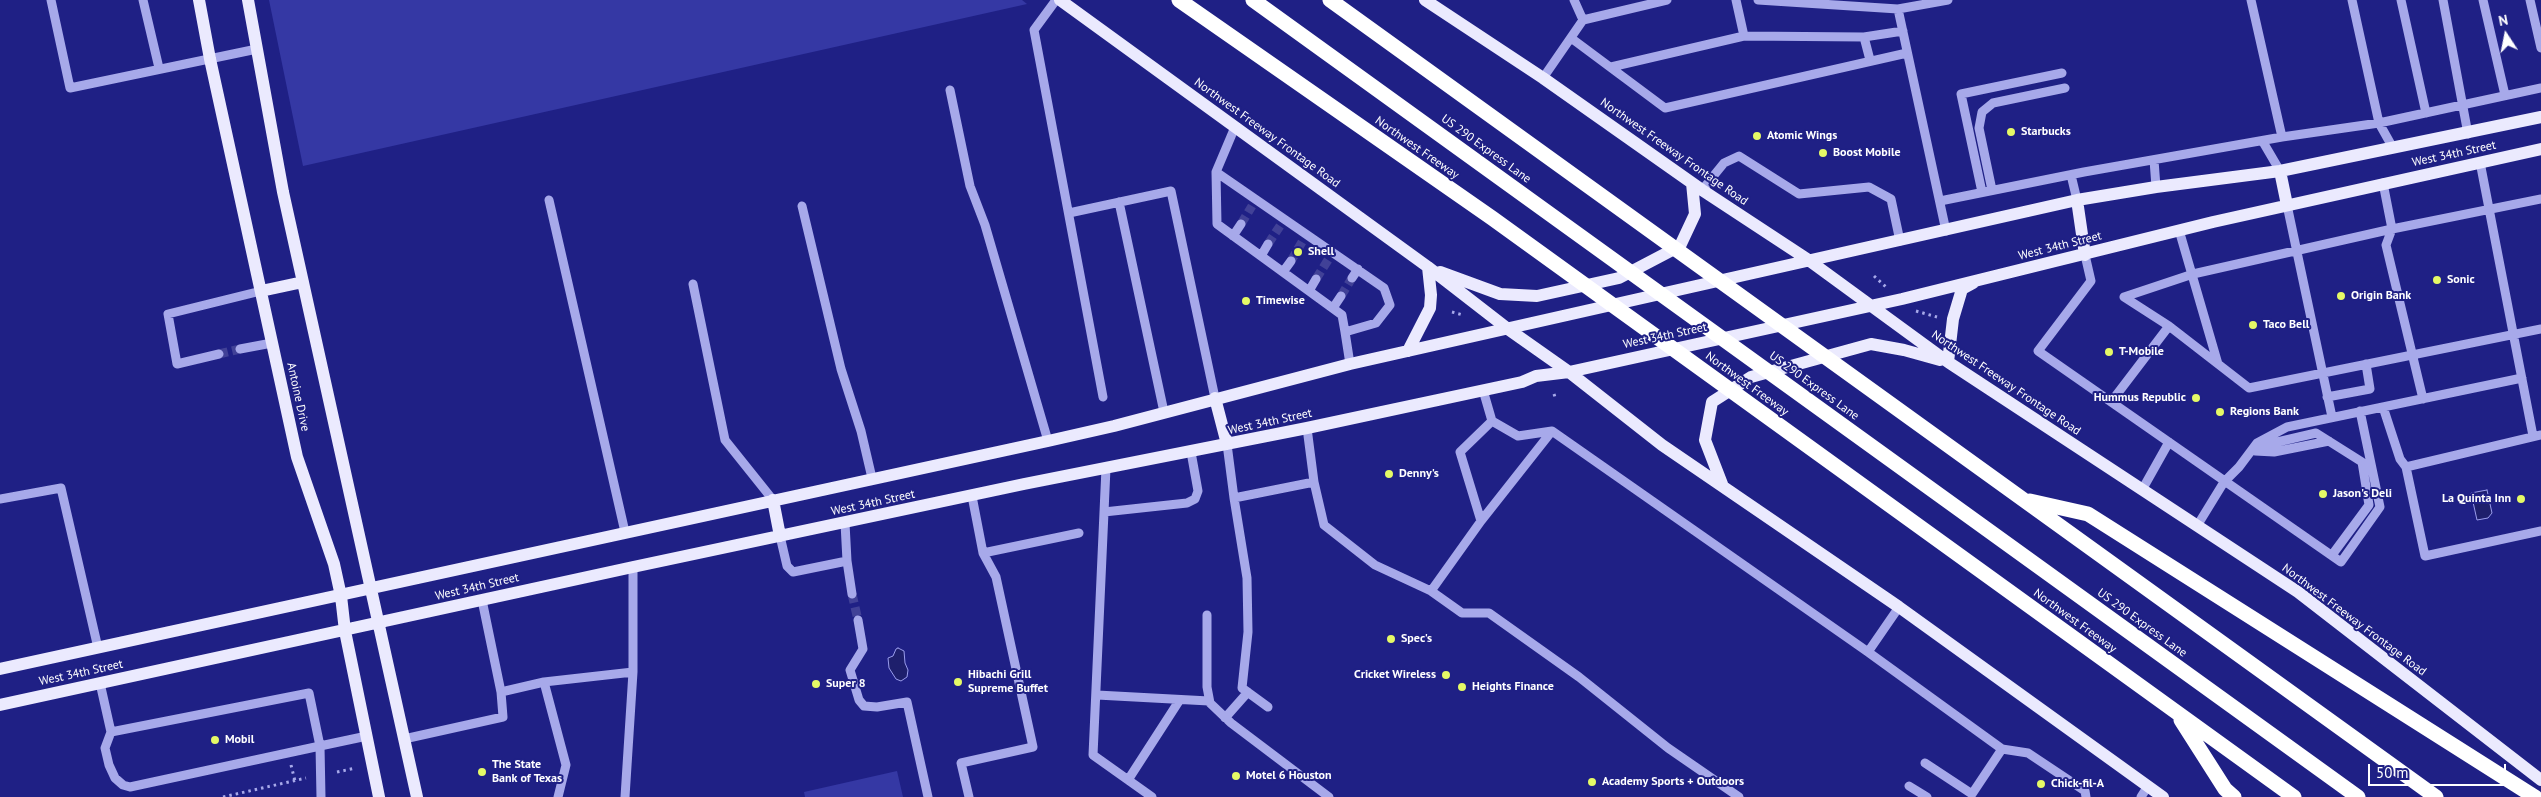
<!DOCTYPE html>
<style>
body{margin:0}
#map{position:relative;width:2541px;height:797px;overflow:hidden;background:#1f2085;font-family:"PT Sans",sans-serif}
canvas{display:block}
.north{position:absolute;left:2481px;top:10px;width:50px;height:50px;-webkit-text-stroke:4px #1f2085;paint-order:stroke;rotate:349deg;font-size:14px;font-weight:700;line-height:20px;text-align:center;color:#fff}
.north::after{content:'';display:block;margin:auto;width:18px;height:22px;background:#fff;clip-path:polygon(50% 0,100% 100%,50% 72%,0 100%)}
.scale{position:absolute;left:2368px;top:764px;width:138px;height:22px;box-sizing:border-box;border:2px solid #fff;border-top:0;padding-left:6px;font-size:15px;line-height:18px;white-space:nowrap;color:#fff;-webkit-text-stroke:4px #1f2085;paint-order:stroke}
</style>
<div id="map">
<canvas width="2541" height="797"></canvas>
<div class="north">N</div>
<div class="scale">50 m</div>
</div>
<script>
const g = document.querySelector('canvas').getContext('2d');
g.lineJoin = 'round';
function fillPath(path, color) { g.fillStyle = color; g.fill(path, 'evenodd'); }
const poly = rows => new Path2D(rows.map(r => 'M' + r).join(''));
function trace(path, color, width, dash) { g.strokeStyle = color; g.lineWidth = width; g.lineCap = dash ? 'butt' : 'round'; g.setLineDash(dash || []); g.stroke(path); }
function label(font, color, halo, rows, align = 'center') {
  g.font = font + ' "PT Sans",sans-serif'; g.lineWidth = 4; g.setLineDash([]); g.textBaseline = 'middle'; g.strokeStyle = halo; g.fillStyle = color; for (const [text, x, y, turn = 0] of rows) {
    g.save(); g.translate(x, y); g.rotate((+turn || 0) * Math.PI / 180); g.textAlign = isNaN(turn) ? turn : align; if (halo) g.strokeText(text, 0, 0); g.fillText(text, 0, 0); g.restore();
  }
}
const green = poly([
 [269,0,1022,0,1027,4,303,166],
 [897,771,903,797,805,797,804,792]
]);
const water = poly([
 [2487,490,2492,513,2488,518,2477,520,2471,493,2487,490],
 [898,648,904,651,905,663,908,670,907,677,901,681,896,679,889,668,888,658,893,656,896,649,898,648]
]);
const minorTunnel = poly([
 [1241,224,1252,206],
 [1268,244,1280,226],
 [1291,261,1302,242],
 [1316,279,1328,260],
 [1341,296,1352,278],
 [219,354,240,349],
 [852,594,858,620]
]);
const path = poly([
 [1874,276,1886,287],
 [1916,311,1937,317],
 [1452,312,1463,315],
 [1554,394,1555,397],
 [291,765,295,781],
 [337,772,356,768],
 [223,797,306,778]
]);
const minor = poly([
 [51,0,70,88,257,49],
 [143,0,159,68],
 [1056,0,1034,30,1103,397],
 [1574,0,1583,20],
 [1736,0,1744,36,1864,37,1870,60],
 [1758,0,1898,9,1948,0],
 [2352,0,2379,123,2393,148],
 [2401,0,2426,113],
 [2443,0,2468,134],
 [2483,0,2505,95],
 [2530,0,2541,48],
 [1898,9,1946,231],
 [1864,37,1903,31],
 [1571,38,1665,108,1907,53],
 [1611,67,1744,36],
 [1543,78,1583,20,1667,0],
 [950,90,970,186,985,225,1048,441],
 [1235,127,1216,172,1217,224,1342,315,1345,332],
 [2282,137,2379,123,2541,88],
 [2263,142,2280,171],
 [2154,160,2156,187],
 [2480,162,2533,436],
 [1216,172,1384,288,1390,305,1376,323,1345,332,1350,364],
 [2071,175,2077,200],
 [2383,183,2392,229,2386,245,2423,399],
 [1702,190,1724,163,1739,156,1799,194,1869,187,1891,199,1900,241],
 [1992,190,1979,128,1982,112,1993,103,2065,88],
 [1982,192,1961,94,2062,73],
 [549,200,625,532],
 [1940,201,2084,172,2282,137,2251,0],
 [1119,202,1164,412],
 [2287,205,2332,417],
 [802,206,841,369,861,431,872,478],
 [1069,213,1171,191,1215,398],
 [2179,230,2218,364],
 [1233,236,1241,224],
 [2085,255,2091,281,2038,351,2341,562,2380,507,2360,411],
 [1261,256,1268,244],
 [1283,272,1291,261],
 [1352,278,1358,269],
 [693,284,725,440,773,500],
 [1309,291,1316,279],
 [2124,297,2169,326,2249,388,2541,329],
 [2124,297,2193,274,2392,229,2541,199],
 [1333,308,1341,296],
 [240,349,272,343],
 [219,354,177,364,168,314,261,291],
 [1483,390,1492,421,1518,436,1552,431,1868,652,1899,607],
 [2327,397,2370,389,2366,364],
 [2111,402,2169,326],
 [2383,407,2400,459,2406,467,2425,556,2541,531],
 [1492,421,1460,452,1481,521,1552,431],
 [1227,444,1234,498,1314,482,1307,428],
 [2251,451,2273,443,2316,433,2362,462,2369,505,2332,555],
 [2255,451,2274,452,2329,441],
 [2406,467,2541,435],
 [1106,468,1093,755,1152,797],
 [1314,482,1324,525,1375,565,1431,591,1462,613,1489,613,1579,677,1668,748,1739,797],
 [2142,490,2169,442],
 [1234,498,1247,578,1248,632,1242,688,1268,707],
 [0,499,61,488,98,648],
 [1104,512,1187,503,1195,499,1198,491,1191,452],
 [845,523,847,561,852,594],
 [2197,526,2224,482,2239,467,2257,443,2287,427,2522,378],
 [780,536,787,566,793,572,847,561],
 [983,553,1079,533],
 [1431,591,1481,521],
 [1207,615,1207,687,1210,703,1231,723,1329,797],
 [858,620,863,649,850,670,859,700,864,706,877,707,907,702,928,797],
 [1868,652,2002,749,2028,753,2085,791,2086,797],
 [544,682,566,765,558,797],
 [100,683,111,732,105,748,109,765,115,778,123,785,130,787,320,746,321,797],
 [501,692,544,682,633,672],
 [1097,695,1209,701],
 [1225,718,1248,692],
 [111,732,309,693,320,746,367,736],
 [404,739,503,717,501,692,482,600],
 [1925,763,1972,794,2002,749],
 [1128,780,1179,701],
 [1909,786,1927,797],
 [625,797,633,672,633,567],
 [969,797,961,763,1033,747,996,577,983,553,972,496],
 [2141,797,2148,786]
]);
const major = poly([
 [199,0,210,59,297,457,334,564,341,596,345,631,379,797],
 [248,0,283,192,417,797],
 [1060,0,1428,267,1508,329,1569,372,1662,445,1899,607,2163,797],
 [1425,0,1543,78,1702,190,1807,259,1948,362,2298,592,2541,780],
 [2280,171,2287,205],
 [2077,200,2085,255],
 [1440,272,1500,294,1537,296,1619,278,1680,246,1695,214,1692,183],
 [261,291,303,282],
 [1408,351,1430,308,1431,295,1428,267],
 [1948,362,1953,319,1962,289,1973,283],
 [1215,398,1227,444],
 [1722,484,1705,440,1712,402,1751,377,1871,344,1904,350,1940,360],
 [773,500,780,536],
 [0,669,1048,441,1114,426,1350,364,2077,200,2156,187,2280,171,2541,117],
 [0,705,633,567,1024,484,1307,428,1522,382,1536,376,1569,372,1902,299,2213,222,2541,149]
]);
const highway = poly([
 [1179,0,1492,218,2294,797],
 [1253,0,2358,797],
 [1330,0,2436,797],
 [2030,501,2088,514,2535,797],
 [2181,720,2225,789,2234,797]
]);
const markers = [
 [2011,132,5,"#e5f966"],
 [1757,136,5,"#e5f966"],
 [1823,153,5,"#e5f966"],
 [1298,252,5,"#e5f966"],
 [2437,280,5,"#e5f966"],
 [2341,296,5,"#e5f966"],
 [1246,301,5,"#e5f966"],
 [2253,325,5,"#e5f966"],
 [2109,352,5,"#e5f966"],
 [2196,398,5,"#e5f966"],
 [2220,412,5,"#e5f966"],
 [1389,474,5,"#e5f966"],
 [2323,494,5,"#e5f966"],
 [2521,499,5,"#e5f966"],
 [1391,639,5,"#e5f966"],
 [1446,675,5,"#e5f966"],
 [958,682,5,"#e5f966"],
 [816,684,5,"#e5f966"],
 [1462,687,5,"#e5f966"],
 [215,740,5,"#e5f966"],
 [482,772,5,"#e5f966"],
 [1236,776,5,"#e5f966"],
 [1592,782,5,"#e5f966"],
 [2041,784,5,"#e5f966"]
];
const poiNames = [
 ["Starbucks",2021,132],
 ["Atomic Wings",1767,136],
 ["Boost Mobile",1833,153],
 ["Shell",1308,252],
 ["Sonic",2447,280],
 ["Origin Bank",2351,296],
 ["Timewise",1256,301],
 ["Taco Bell",2263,325],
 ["T-Mobile",2119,352],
 ["Hummus Republic",2186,398,"right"],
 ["Regions Bank",2230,412],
 ["Denny's",1399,474],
 ["Jason's Deli",2333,494],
 ["La Quinta Inn",2511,499,"right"],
 ["Spec's",1401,639],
 ["Hibachi Grill",968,675],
 ["Supreme Buffet",968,689],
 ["Cricket Wireless",1436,675,"right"],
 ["Super 8",826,684],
 ["Heights Finance",1472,687],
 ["Mobil",225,740],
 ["The State",492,765],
 ["Bank of Texas",492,779],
 ["Motel 6 Houston",1246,776],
 ["Academy Sports + Outdoors",1602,782],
 ["Chick-fil-A",2051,784]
];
const streetNames = [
 ["Northwest Freeway Frontage Road",1267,133,36],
 ["Northwest Freeway",1417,148,35],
 ["US 290 Express Lane",1486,149,36],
 ["Northwest Freeway Frontage Road",1674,152,35],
 ["West 34th Street",2454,154,-12],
 ["West 34th Street",2060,246,-14],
 ["West 34th Street",1665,336,-12],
 ["Northwest Freeway Frontage Road",2006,383,34],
 ["Northwest Freeway",1747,384,36],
 ["US 290 Express Lane",1814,386,36],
 ["Antoine Drive",298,397,78],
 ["West 34th Street",1270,422,-12],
 ["West 34th Street",873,503,-12],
 ["West 34th Street",477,587,-13],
 ["Northwest Freeway Frontage Road",2354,620,37],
 ["Northwest Freeway",2075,621,36],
 ["US 290 Express Lane",2142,623,36],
 ["West 34th Street",81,673,-12]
];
fillPath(green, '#3538a4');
fillPath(water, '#1e1f6c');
trace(water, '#9a9dec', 1);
trace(minorTunnel, '#414197', 9, [9, 4.5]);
trace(path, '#a7a9ea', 3, [2.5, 4]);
trace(minor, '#a7a9ea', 9);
trace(major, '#ebeafe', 12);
trace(highway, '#fff', 15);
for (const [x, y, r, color] of markers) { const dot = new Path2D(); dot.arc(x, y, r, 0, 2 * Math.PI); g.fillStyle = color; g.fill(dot); trace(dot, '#1f2085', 2); }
label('bold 12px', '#fff', '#1f2085', poiNames, 'left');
label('12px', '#fff', '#1f2085', streetNames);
</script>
